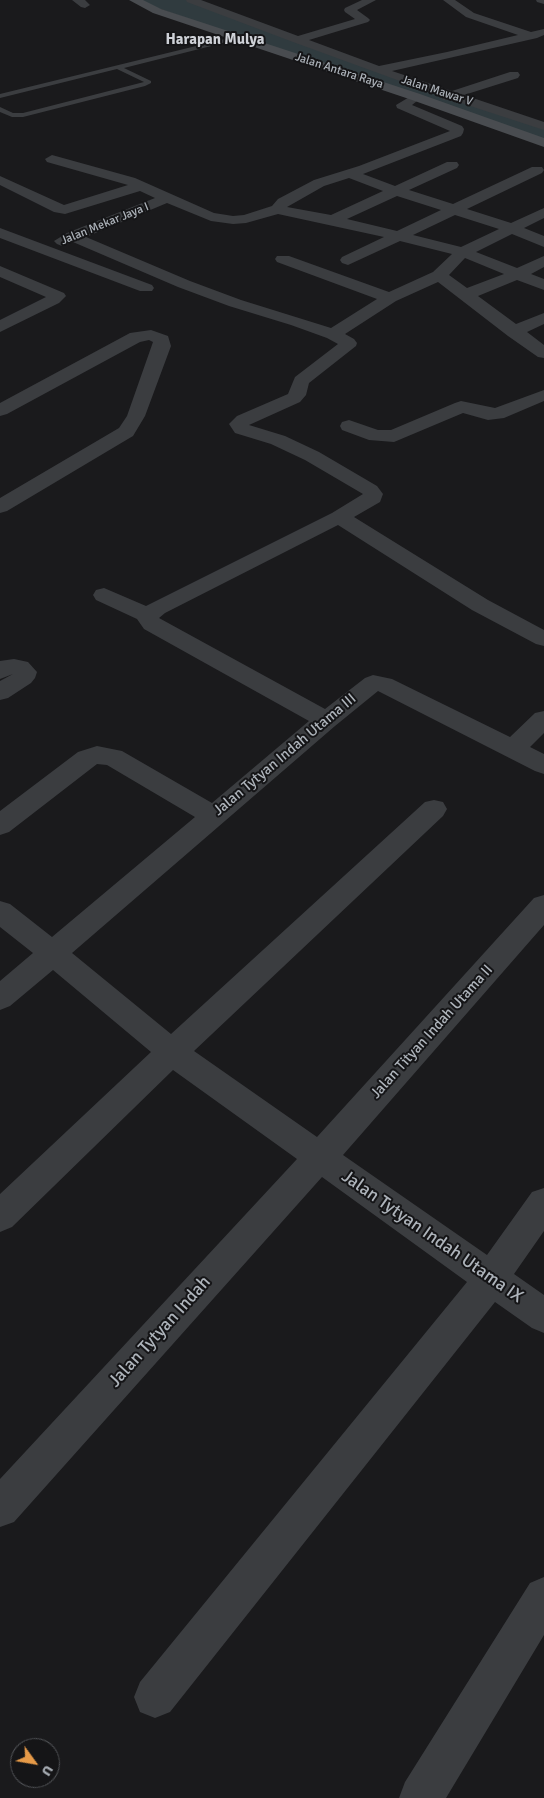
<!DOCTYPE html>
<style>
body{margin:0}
#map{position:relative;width:544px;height:1798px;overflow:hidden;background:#1a1a1c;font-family:Signika,sans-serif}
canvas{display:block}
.north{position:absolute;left:10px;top:1738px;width:50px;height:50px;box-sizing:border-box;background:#151517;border:1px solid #525458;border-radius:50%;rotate:122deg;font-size:14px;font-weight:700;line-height:20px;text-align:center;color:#adb3ba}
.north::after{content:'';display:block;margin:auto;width:18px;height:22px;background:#e69a48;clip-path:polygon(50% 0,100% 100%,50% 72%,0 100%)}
</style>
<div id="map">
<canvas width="544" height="1798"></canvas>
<div class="north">U</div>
</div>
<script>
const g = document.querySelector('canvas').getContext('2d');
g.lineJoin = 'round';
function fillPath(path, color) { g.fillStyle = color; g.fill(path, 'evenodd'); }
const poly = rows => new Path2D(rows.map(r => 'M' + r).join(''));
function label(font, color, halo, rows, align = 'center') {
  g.font = font + ' Signika,sans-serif'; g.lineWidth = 4; g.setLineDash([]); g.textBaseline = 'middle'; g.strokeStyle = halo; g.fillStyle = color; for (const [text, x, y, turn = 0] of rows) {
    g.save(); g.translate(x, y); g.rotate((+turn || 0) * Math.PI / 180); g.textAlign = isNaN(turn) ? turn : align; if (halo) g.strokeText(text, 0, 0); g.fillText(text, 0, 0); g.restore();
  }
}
const water = poly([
 [134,0,191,0,544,126,544,142]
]);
const lane = poly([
 [237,36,239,39,124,68,151,81,151,83,145,86,23,117,12,117,0,112,0,107,13,113,23,113,144,82,117,69,0,98,0,94,237,36]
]);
const street = poly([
 [72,0,85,0,90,5,85,8,81,7,72,0],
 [186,0,201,0,298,36,355,19,345,12,344,10,345,8,362,0,376,0,357,10,368,18,370,20,368,22,309,40,379,66,447,52,518,35,466,17,443,0,455,0,474,13,531,32,544,29,544,35,537,38,392,71,452,91,510,72,518,72,520,75,518,78,464,95,544,122,544,130,452,100,443,100,441,96,293,42,187,2,186,0],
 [536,0,544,0,544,4,537,2,536,0],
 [416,93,422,97,412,105,462,126,464,129,463,133,461,136,363,174,395,186,447,162,457,162,459,165,457,168,409,190,453,204,532,167,542,167,544,170,542,173,467,209,511,223,544,208,544,218,524,228,544,236,544,247,512,234,476,252,517,268,544,256,544,267,531,274,544,279,544,290,517,280,478,296,516,324,544,313,544,324,527,332,544,345,544,358,538,357,508,336,438,282,396,301,345,334,354,339,357,343,356,346,309,383,306,395,300,402,249,425,285,436,319,452,377,486,383,494,380,502,354,517,488,600,544,630,544,646,536,644,472,610,338,525,165,613,159,618,325,709,365,678,373,675,392,679,510,737,535,713,544,711,544,733,530,747,544,754,544,774,535,771,378,691,335,726,72,953,171,1034,425,802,434,800,443,802,447,809,443,816,194,1051,317,1137,534,898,544,895,544,925,343,1155,487,1255,532,1192,544,1188,544,1231,514,1274,544,1295,544,1333,532,1328,495,1302,170,1712,155,1718,140,1712,134,1697,140,1682,467,1282,322,1177,14,1522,0,1527,0,1479,297,1159,173,1070,12,1227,0,1232,0,1194,151,1052,53,970,10,1006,0,1010,0,981,33,953,0,927,0,901,10,904,52,937,195,817,107,765,97,764,9,832,0,835,0,811,78,752,97,746,122,751,212,803,309,721,144,629,137,619,96,600,93,595,96,590,104,588,146,606,332,513,363,494,305,460,271,444,235,433,229,424,237,416,288,394,295,377,338,344,327,338,291,325,229,306,178,287,73,242,62,246,57,244,54,241,67,233,155,198,140,191,65,214,54,212,0,185,0,176,64,205,128,185,47,162,45,159,52,155,135,178,214,213,233,216,244,215,272,206,278,199,314,180,359,166,450,131,397,108,396,105,416,93],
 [349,178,383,191,331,215,287,207,324,186,349,178],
 [397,196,441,210,397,231,347,219,397,196],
 [167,203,211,221,233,224,246,223,278,214,384,237,342,257,340,260,342,263,348,265,400,241,452,254,433,272,389,292,289,256,277,256,275,259,277,262,377,299,331,328,241,300,190,281,86,237,167,203],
 [455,215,499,229,461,247,413,235,455,215],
 [465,258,504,274,467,288,449,275,465,258],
 [0,228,152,285,154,288,152,291,140,291,0,238,0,228],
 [0,266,64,293,66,296,59,303,0,332,0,320,46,297,0,277,0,266],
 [151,330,168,336,171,346,145,416,133,436,7,511,0,513,0,498,119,428,127,416,153,342,149,340,140,342,7,414,0,416,0,403,130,333,151,330],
 [544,390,544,401,504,418,488,420,463,413,394,442,369,440,342,430,340,426,342,422,349,420,378,430,391,430,455,403,461,401,495,408,544,390],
 [14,659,28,662,37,672,35,678,31,683,8,698,0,700,0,681,13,674,0,679,0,661,14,659],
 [544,1577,544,1635,446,1798,399,1798,405,1782,530,1583,544,1577]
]);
const secondary = poly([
 [129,0,143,0,161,9,420,94,544,138,544,147,412,100,153,13,129,0]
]);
const farStreetnames = [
 ["Jalan Antara Raya",339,71,18],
 ["Jalan Mawar V",437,91,18],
 ["Jalan Mekar Jaya I",105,224,-22]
];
const farQuarternames = [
 ["Harapan Mulya",215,40]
];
const streetNames = [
 ["Jalan Tytyan Indah Utama III",285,755,-40],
 ["Jalan Tityan Indah Utama II",432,1032,-48]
];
const nearStreetnames = [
 ["Jalan Tytyan Indah Utama IX",432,1237,35],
 ["Jalan Tytyan Indah",160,1332,-48]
];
fillPath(water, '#303b3f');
fillPath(lane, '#3b3d40');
fillPath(street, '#3b3d40');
fillPath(secondary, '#494c50');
label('12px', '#adb3ba', '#151517', farStreetnames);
label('bold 15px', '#ced1d7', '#151517', farQuarternames);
label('15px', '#adb3ba', '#151517', streetNames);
label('18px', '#adb3ba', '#151517', nearStreetnames);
</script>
